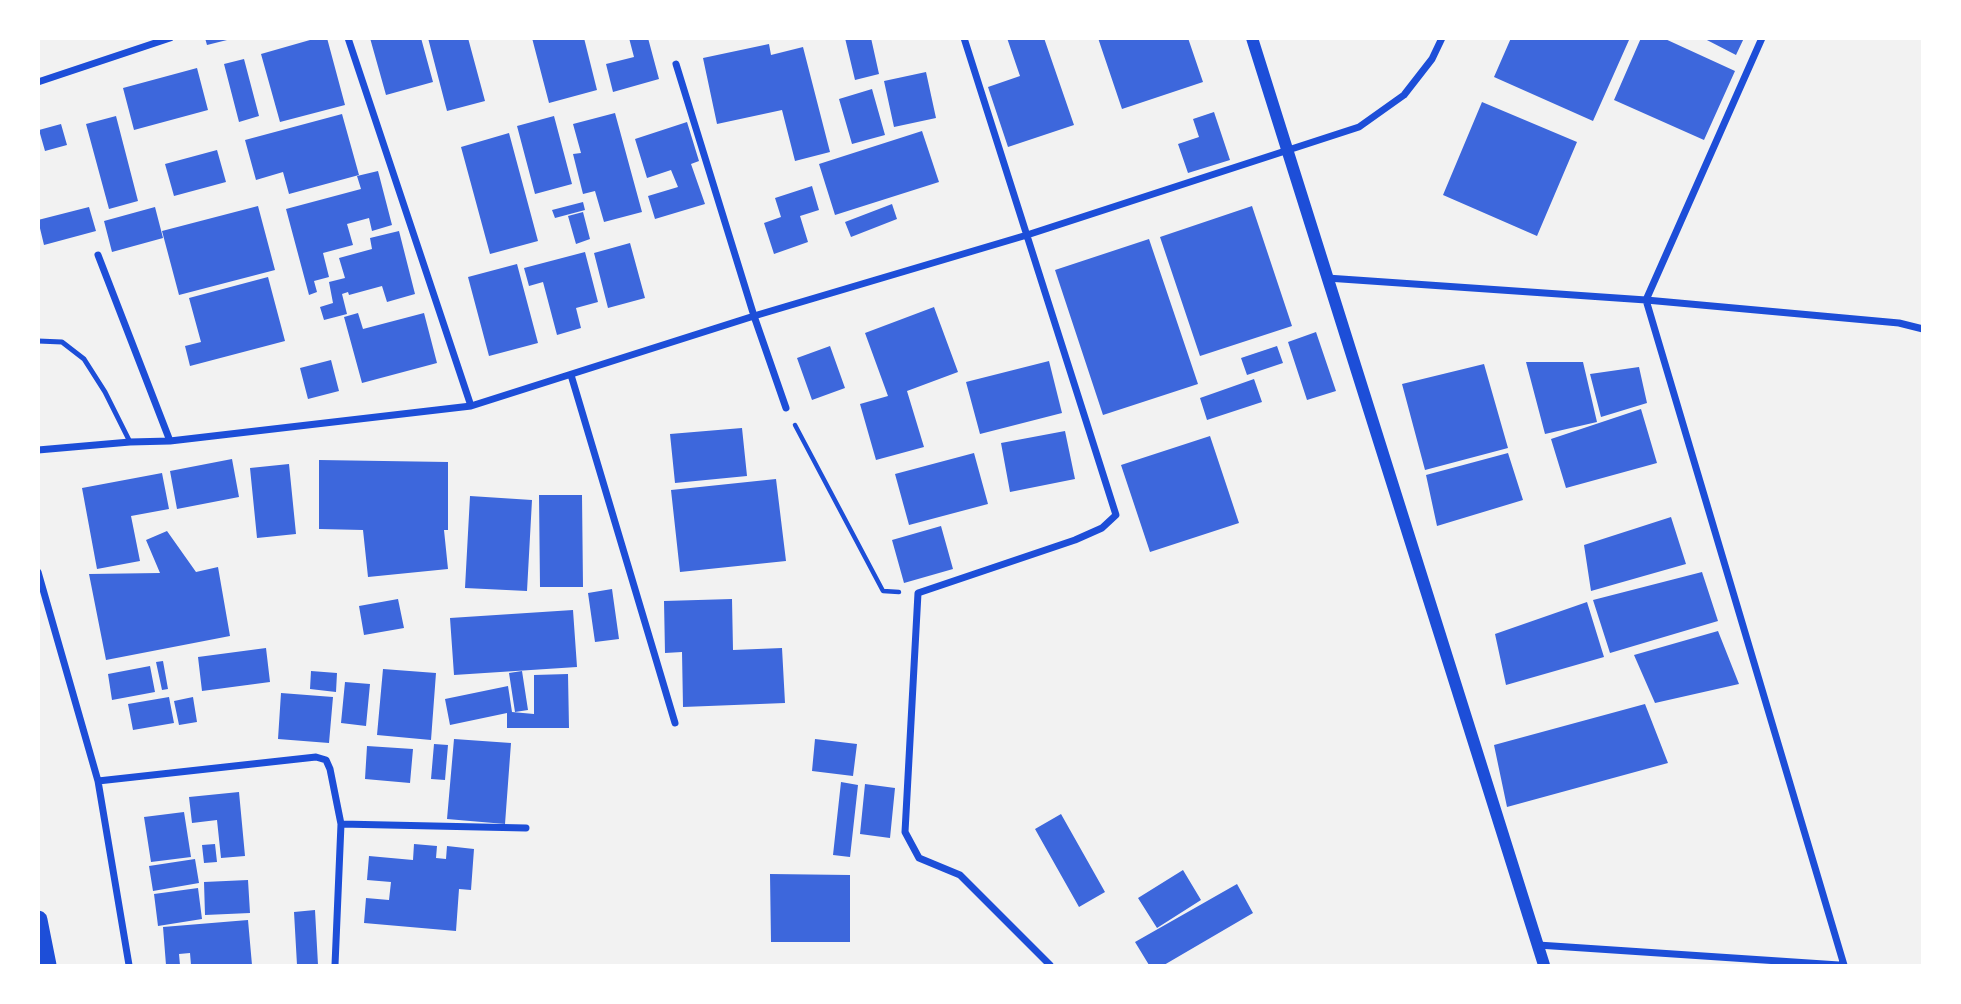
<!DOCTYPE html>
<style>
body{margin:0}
#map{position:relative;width:1961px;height:1004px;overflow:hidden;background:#f2f2f2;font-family:Roboto,sans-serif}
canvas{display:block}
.frame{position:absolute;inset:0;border:40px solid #fff;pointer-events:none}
</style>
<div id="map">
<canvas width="1961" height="1004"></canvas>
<div class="frame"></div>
</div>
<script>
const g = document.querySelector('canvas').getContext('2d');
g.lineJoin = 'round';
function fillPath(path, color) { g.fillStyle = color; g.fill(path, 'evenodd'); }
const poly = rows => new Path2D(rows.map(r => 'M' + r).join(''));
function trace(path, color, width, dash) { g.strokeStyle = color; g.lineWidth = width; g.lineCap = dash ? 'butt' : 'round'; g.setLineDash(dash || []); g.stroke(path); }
const building = poly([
 [205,38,231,38,231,39,207,45],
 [317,38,327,38,345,105,280,122,261,54],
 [370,38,421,38,433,82,386,95],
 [428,38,468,38,485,101,447,111],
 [532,38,584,38,597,90,549,103],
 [629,38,648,38,659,79,613,92,606,64,634,57],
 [845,38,871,38,879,74,855,80],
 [1007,38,1044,38,1074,125,1008,147,988,87,1020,76],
 [1098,38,1188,38,1203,82,1122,109],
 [1511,38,1625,38,1629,40,1593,121,1494,77],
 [1641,38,1663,38,1735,71,1704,140,1614,100],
 [1703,38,1744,38,1736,55],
 [769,44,771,55,803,47,830,152,795,161,782,110,717,124,703,58],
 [244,59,259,116,239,122,224,64],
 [197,68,208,110,134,130,123,88],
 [926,72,936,118,894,127,884,81],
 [872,89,885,135,852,144,839,99],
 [1482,102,1577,142,1537,236,1443,195],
 [1214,112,1230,160,1188,173,1178,144,1199,137,1193,119],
 [615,113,642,212,604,222,595,191,583,194,573,154,581,153,573,124],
 [342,114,359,175,289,194,283,172,256,180,245,140],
 [116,116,138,201,109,209,86,124],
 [554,116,572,184,535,194,517,126],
 [687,122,699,161,691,164,705,204,655,219,648,196,678,187,671,170,647,178,635,139],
 [61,124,67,145,45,151,39,130],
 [922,131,939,182,835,215,819,164],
 [509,133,538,241,490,254,461,147],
 [217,150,226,182,174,196,165,164],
 [378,171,392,225,372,231,369,218,347,224,353,245,323,253,329,277,314,281,317,292,309,295,286,209,361,189,357,176],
 [812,186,819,210,800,216,808,242,774,254,764,223,781,217,775,198],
 [583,202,585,210,555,218,552,210],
 [892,204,897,219,851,237,845,222],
 [258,206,275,270,179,295,162,231],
 [1252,206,1292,326,1200,356,1160,237],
 [89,207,96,231,44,245,38,220],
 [155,207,163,238,112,252,104,221],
 [583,212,590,239,576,244,568,216],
 [399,231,415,294,387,302,382,286,349,295,348,292,342,294,347,314,324,320,320,307,333,303,329,282,345,278,339,258,372,249,370,238],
 [1149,239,1198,384,1103,415,1055,270],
 [630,243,645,298,608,308,594,253],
 [585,252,598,302,576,308,581,328,557,335,543,282,529,286,524,268],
 [517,264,538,343,489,356,468,277],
 [268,277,285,341,190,366,185,346,201,342,189,298],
 [934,307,958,372,907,391,924,447,876,460,860,404,888,396,865,333],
 [358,313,363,329,424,313,437,363,362,383,344,317],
 [1316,332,1336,391,1307,400,1288,342],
 [830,346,845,388,812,400,797,358],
 [1277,346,1283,363,1247,375,1241,358],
 [331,360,339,391,308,399,300,368],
 [1049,361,1062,413,980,434,966,382],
 [1526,362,1583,362,1597,422,1545,434],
 [1484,364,1508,448,1425,470,1402,384],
 [1639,367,1647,403,1601,417,1590,374],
 [1254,379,1262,402,1207,420,1200,398],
 [1641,409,1657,463,1566,488,1551,439],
 [742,428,747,476,675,483,670,434],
 [1065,431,1075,479,1010,492,1001,443],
 [1210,436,1239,523,1150,552,1121,465],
 [974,453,988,504,909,525,895,474],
 [1508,453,1523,500,1437,526,1426,475],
 [232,459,239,497,177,509,170,471],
 [319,460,448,462,448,530,444,530,448,569,368,577,363,530,319,529],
 [289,464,296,534,257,538,250,468],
 [162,473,169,509,131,516,140,561,97,569,82,488],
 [776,479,786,561,680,572,671,490],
 [539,495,582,495,583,587,540,587],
 [470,496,532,500,527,591,465,588],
 [1671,517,1686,564,1591,591,1584,545],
 [941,526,953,569,904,583,892,540],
 [167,531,196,572,218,567,230,636,106,660,89,574,160,573,146,540],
 [1702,572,1718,621,1610,653,1593,600],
 [612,589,619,639,595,642,588,593],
 [398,599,404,628,364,635,359,606],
 [732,599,733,650,782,648,785,703,683,707,682,652,665,653,664,601],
 [1587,602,1604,657,1506,685,1495,634],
 [573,610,577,667,454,675,450,618],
 [1718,631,1739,684,1655,703,1634,655],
 [266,648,270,682,202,691,198,657],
 [163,661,168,689,162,690,156,662],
 [150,666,155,692,112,700,108,674],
 [383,669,436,673,431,740,377,735],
 [311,671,337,673,336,692,310,689],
 [522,671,528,710,515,712,509,673],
 [568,674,569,728,507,728,507,713,450,725,445,699,508,686,512,712,534,714,534,675],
 [345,682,370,684,366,726,341,723],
 [281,693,333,697,329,743,278,739],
 [169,697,174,723,133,730,128,704],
 [193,697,197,722,179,725,174,701],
 [1645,704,1668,763,1507,807,1494,745],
 [454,739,511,743,505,824,447,819],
 [815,739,857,744,853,776,812,771],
 [434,744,448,745,445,780,431,779],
 [367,746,413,749,410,783,365,779],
 [841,782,858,785,850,857,833,855],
 [865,784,895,788,890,838,860,834],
 [239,792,245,856,221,858,217,820,192,823,189,797],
 [184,812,191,857,151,862,144,817],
 [1061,814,1105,892,1079,907,1035,829],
 [215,844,217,862,204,863,202,845],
 [414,844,437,846,436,858,446,859,447,846,474,849,471,890,459,889,456,931,364,923,366,898,389,900,391,882,367,880,369,856,413,860],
 [195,859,199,883,153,891,149,866],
 [1183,870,1201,900,1157,928,1138,898],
 [770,874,850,875,850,942,771,942],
 [248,880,250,913,205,915,204,882],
 [1237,884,1253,913,1164,965,1149,965,1135,942],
 [198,888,202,919,158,926,154,894],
 [315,910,318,965,297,965,294,912],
 [248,920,252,965,191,965,190,953,179,954,180,965,166,965,163,927]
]);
const path = poly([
 [795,425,883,591,899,592]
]);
const service = poly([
 [38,341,62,342,84,359,105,392,130,442]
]);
const minor = poly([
 [348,38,471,406],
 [964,38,1116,515,1102,528,1075,540,918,593,905,832,919,858,960,875,1050,965],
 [1762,38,1646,300,1844,965],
 [676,64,754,316,786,408],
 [38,82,170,38],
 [98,255,170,441],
 [1327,278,1646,300,1899,323,1923,329],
 [571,375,675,723],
 [38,450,130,442,170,441,471,406,754,316,1027,235,1359,127,1404,95,1432,59,1442,38],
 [38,572,98,781,129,965],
 [98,781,316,757,326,760,330,769,341,824,335,965],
 [341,824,526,828],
 [1538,945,1839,965]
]);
const tertiary = poly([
 [1252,38,1544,965]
]);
const trunk = poly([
 [38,920,47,965]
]);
fillPath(building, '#3d67dc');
trace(path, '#1d4ed8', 4.5);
trace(service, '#1d4ed8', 5);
trace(minor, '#1d4ed8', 7);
trace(tertiary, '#1d4ed8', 12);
trace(trunk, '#1d4ed8', 19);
</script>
